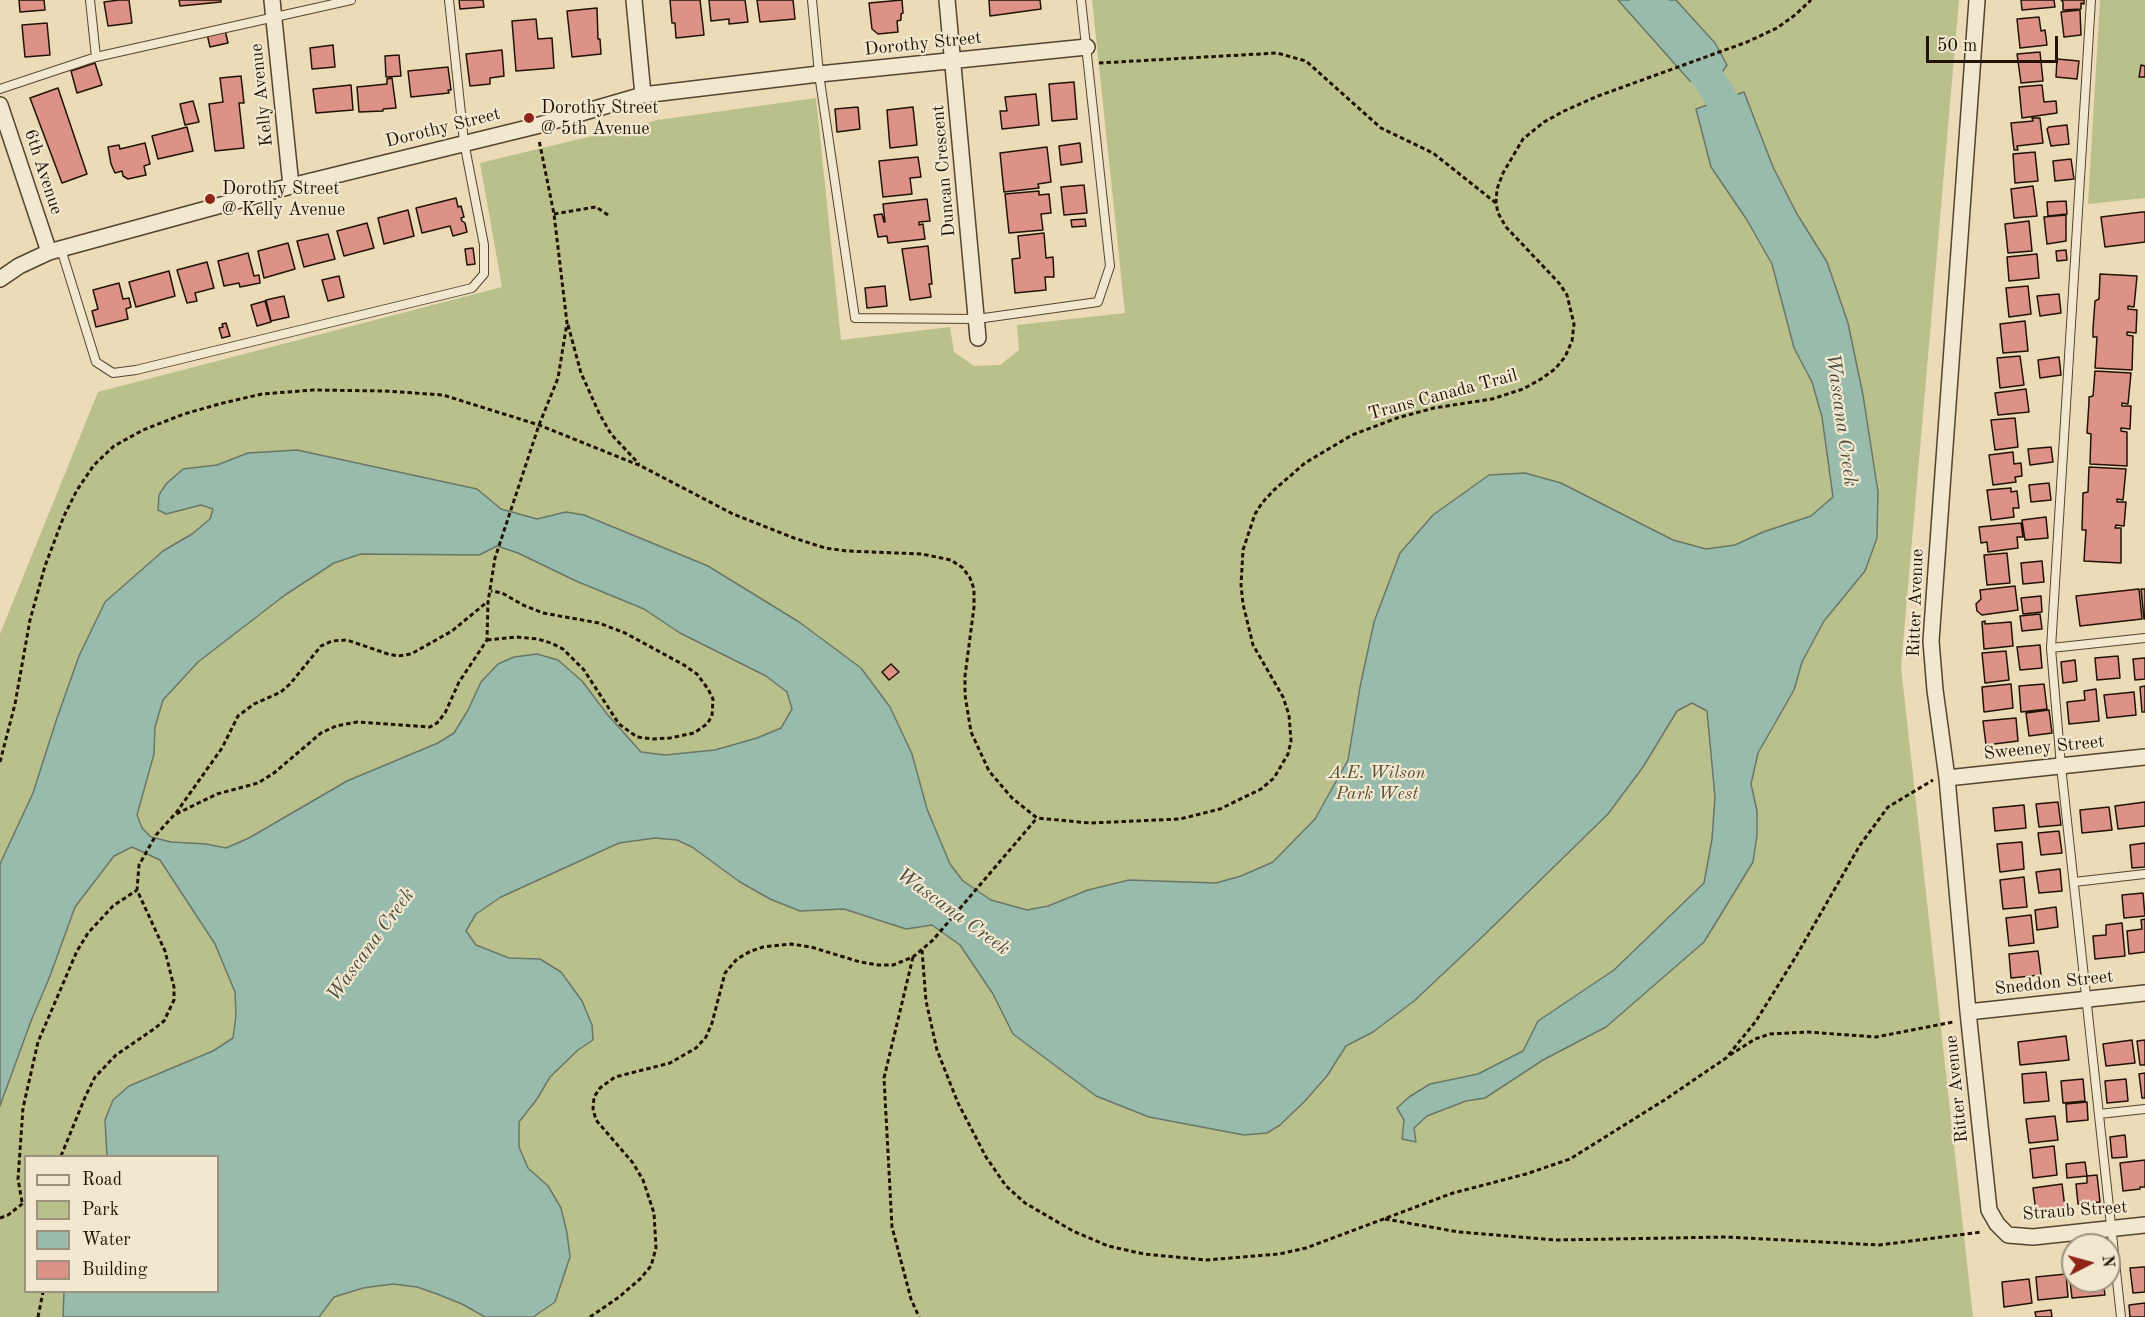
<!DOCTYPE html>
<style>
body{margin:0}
#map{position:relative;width:2145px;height:1317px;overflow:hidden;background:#ebdbb6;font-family:"Old Standard TT",serif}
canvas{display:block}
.legend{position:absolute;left:24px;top:1155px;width:195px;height:138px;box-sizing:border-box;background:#f2e8d0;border:2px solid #9e927e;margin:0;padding:8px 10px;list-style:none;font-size:18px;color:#211204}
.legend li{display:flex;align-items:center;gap:12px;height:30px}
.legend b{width:30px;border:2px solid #9e927e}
.north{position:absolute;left:2061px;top:1233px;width:60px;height:60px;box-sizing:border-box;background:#f2e8d0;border:2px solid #9e927e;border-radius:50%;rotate:84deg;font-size:16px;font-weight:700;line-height:24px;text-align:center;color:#211204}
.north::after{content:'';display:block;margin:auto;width:21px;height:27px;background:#8f2418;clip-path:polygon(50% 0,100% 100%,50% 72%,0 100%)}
.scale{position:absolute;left:1926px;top:36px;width:132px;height:27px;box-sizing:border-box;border:3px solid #211204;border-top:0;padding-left:8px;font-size:18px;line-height:21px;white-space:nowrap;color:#211204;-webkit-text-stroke:4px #f2e8d0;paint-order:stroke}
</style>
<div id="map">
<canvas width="2145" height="1317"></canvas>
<ul class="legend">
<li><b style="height:8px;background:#f2e8d0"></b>Road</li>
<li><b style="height:16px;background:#bac08c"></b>Park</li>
<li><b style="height:16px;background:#99bbab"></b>Water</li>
<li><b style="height:16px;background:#dd9288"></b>Building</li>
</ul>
<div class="north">N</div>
<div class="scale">50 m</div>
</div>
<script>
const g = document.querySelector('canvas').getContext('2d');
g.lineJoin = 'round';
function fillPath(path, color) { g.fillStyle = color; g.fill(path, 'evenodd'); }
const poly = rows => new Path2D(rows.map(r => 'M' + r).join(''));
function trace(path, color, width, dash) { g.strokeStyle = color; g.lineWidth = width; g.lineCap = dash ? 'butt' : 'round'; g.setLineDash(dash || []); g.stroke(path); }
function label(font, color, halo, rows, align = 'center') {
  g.font = font + ' "Old Standard TT",serif'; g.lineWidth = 4.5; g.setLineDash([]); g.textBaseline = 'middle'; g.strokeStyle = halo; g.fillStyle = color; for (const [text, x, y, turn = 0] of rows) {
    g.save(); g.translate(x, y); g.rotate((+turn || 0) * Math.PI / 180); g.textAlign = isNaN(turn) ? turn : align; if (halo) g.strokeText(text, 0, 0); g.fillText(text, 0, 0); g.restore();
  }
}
const green = poly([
 [1092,0,1618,0,1653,40,1682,6,1676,0,1959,0,1901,667,1973,1317,0,1317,0,634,98,392,502,287,480,163,658,120,816,98,841,340,950,327,954,352,974,366,1000,365,1019,350,1017,325,1125,313],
 [26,1156,218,1156,218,1292,26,1292],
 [2100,0,2145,0,2145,198,2088,204]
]);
const water = poly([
 [1618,0,1676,0,1715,43,1727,65,1717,80,1704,86,1690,81,1618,0],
 [1744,92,1773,167,1797,214,1827,262,1848,323,1863,395,1878,492,1877,538,1865,571,1824,621,1802,662,1794,690,1758,753,1751,784,1757,811,1757,835,1753,862,1704,942,1606,1027,1543,1060,1485,1098,1466,1101,1427,1116,1414,1128,1416,1142,1402,1139,1404,1120,1397,1108,1409,1097,1430,1084,1478,1074,1523,1051,1538,1021,1614,970,1704,883,1712,839,1715,797,1707,711,1692,703,1677,711,1643,767,1608,814,1479,940,1414,1001,1373,1032,1346,1046,1327,1076,1304,1102,1280,1125,1267,1133,1244,1135,1149,1117,1096,1096,1013,1034,993,994,960,945,932,925,906,929,844,909,800,911,770,899,740,882,692,847,677,840,655,838,619,843,501,897,476,914,466,931,476,945,509,958,540,959,561,972,582,1001,592,1025,593,1040,578,1050,550,1077,537,1099,519,1122,519,1147,528,1168,548,1186,561,1208,567,1233,570,1257,555,1302,533,1317,485,1317,462,1304,437,1294,417,1287,393,1284,363,1288,334,1297,319,1317,63,1317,64,1292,218,1292,218,1156,107,1156,105,1120,113,1100,129,1086,213,1051,233,1038,236,1015,235,992,215,944,160,860,132,847,114,856,75,907,50,976,31,1021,0,1106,0,864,33,793,56,721,79,656,105,602,163,551,192,534,210,519,213,509,201,505,166,514,158,510,159,495,166,484,183,469,217,465,248,453,297,450,477,489,501,509,537,519,566,512,584,515,708,566,799,622,861,668,890,707,912,754,927,809,950,864,963,881,991,900,1027,910,1048,906,1088,890,1129,880,1216,883,1241,876,1273,862,1315,819,1348,760,1360,687,1374,622,1400,553,1433,515,1489,475,1525,473,1561,483,1673,540,1706,549,1735,545,1763,532,1811,516,1833,497,1822,417,1812,382,1794,348,1772,264,1747,220,1711,167,1696,109,1744,92],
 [497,546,518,553,576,581,644,609,680,633,766,676,787,692,792,709,781,728,757,738,715,750,665,755,641,752,607,714,582,681,558,660,537,654,514,657,498,664,481,682,468,710,454,733,438,743,347,781,249,838,226,848,206,844,171,842,151,837,142,828,137,815,154,754,155,727,163,700,198,662,285,595,334,563,361,554,479,555,497,546]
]);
const river = poly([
 [1646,0,1680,35,1723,101,1737,140]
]);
const building = poly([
 [19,0,44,0,45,10,20,12,19,0],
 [119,0,129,0,132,23,108,26,104,2,119,0],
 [179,0,221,0,221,2,180,6,179,0],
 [459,0,483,0,484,7,460,9,459,0],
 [670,0,700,0,704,35,676,38,675,23,672,23,670,0],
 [709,0,745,0,748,22,729,24,729,19,711,21,709,0],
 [757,0,793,0,795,19,760,22,757,0],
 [902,0,903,13,901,14,901,20,897,21,898,32,878,34,872,29,869,3,902,0],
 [989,0,1040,0,1041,9,990,16,989,0],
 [2021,0,2054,0,2055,7,2022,10,2021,0],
 [2061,0,2084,0,2084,4,2081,3,2081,9,2063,10,2063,2,2061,0],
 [597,8,598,39,600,39,601,54,572,57,567,11,597,8],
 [2080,10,2081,35,2064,37,2061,12,2080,10],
 [2039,17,2041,31,2045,30,2047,45,2020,48,2017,19,2039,17],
 [536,19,538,39,552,38,554,68,516,71,512,21,536,19],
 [47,23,50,55,25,57,22,25,47,23],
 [225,30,228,43,210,47,207,34,225,30],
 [333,45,335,67,312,69,310,48,333,45],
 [502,50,504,76,490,78,490,84,470,86,466,54,502,50],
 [2040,52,2043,81,2021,83,2017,54,2040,52],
 [399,55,401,76,386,77,385,56,399,55],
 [2057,59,2079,61,2077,79,2056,77,2057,59],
 [95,63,102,85,77,93,71,71,95,63],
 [2141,65,2145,66,2145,77,2139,77,2141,65],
 [448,67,451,90,448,90,449,93,411,97,408,71,448,67],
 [241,76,244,103,239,103,244,148,215,151,209,104,223,102,220,78,241,76],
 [392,78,396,108,383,109,383,111,359,112,357,87,387,84,387,79,392,78],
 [1074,82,1077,119,1052,121,1049,84,1074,82],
 [351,85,353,110,316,113,313,89,351,85],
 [2042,85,2044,102,2056,101,2057,113,2022,118,2019,87,2042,85],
 [58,88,87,174,62,183,30,98,58,88],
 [1036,94,1039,125,1002,129,1000,111,1007,111,1005,97,1036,94],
 [193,101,199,122,185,125,180,104,193,101],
 [858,107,860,129,837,132,835,109,858,107],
 [913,107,917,145,890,148,887,110,913,107],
 [2032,118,2040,118,2043,143,2017,146,2018,150,2014,150,2011,123,2033,121,2032,118],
 [2067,125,2069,144,2051,146,2047,129,2049,127,2067,125],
 [187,127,193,151,158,159,152,136,187,127],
 [145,143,150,164,144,166,146,175,128,179,123,176,122,171,115,173,111,164,108,147,119,145,120,149,145,143],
 [1080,143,1082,162,1061,165,1059,146,1080,143],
 [1047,147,1051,182,1038,184,1039,188,1004,192,1000,153,1047,147],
 [2035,152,2038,181,2015,183,2013,154,2035,152],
 [918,157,921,177,910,178,912,194,883,197,879,161,918,157],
 [2071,159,2074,179,2055,181,2053,161,2071,159],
 [1084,185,1087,213,1064,215,1061,187,1084,185],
 [2033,186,2037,216,2014,218,2011,189,2033,186],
 [1039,191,1039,195,1049,194,1051,213,1041,214,1043,230,1009,233,1005,194,1039,191],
 [456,198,458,207,461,206,464,217,461,218,462,221,465,223,467,232,453,236,450,226,422,233,416,208,456,198],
 [927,199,930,221,919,222,919,225,923,224,925,239,888,243,887,236,878,237,874,215,882,214,884,222,885,222,883,204,927,199],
 [2066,201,2067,214,2048,216,2047,202,2066,201],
 [408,210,414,236,384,244,378,218,408,210],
 [2142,212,2145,212,2145,242,2105,247,2101,217,2142,212],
 [2066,215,2066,241,2047,244,2044,217,2066,215],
 [1085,219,1086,226,1072,227,1071,220,1085,219],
 [2029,221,2032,251,2008,253,2005,224,2029,221],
 [367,223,374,248,344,256,337,231,367,223],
 [1044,233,1046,258,1053,257,1054,277,1045,277,1046,290,1015,293,1012,259,1020,258,1018,236,1044,233],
 [328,234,335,259,304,267,297,241,328,234],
 [288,243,295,269,264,278,258,251,288,243],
 [928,246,932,284,929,284,931,297,910,300,902,249,928,246],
 [473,248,475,264,467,265,465,249,473,248],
 [2066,250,2067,260,2057,261,2056,251,2066,250],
 [248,253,254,276,259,275,260,283,240,287,239,283,224,286,218,261,248,253],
 [2037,254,2039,278,2009,281,2007,257,2037,254],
 [207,262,214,288,195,293,197,301,187,303,177,270,207,262],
 [169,271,175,296,136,307,129,282,169,271],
 [2100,274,2137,276,2134,307,2128,306,2128,309,2137,310,2136,333,2127,332,2127,335,2133,336,2132,370,2095,368,2097,337,2093,337,2093,329,2095,301,2099,299,2100,274],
 [339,276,344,297,328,301,322,280,339,276],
 [119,283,123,299,129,298,131,307,126,309,128,319,96,327,92,311,98,309,93,290,119,283],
 [885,286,887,306,867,308,865,288,885,286],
 [2028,286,2031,314,2009,317,2006,288,2028,286],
 [2059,294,2061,313,2040,316,2037,296,2059,294],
 [284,296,289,317,271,321,266,300,284,296],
 [265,301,271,322,257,326,251,305,265,301],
 [2025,321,2028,351,2003,353,2000,324,2025,321],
 [226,323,230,336,222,338,219,328,223,327,222,324,226,323],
 [2020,356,2024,385,2000,388,1997,358,2020,356],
 [2059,357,2061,375,2040,378,2038,360,2059,357],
 [2095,371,2131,373,2128,404,2122,403,2122,406,2131,406,2130,429,2121,428,2121,431,2127,432,2127,466,2090,464,2091,434,2087,433,2089,402,2089,397,2093,396,2095,371],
 [2026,389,2029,412,1998,415,1995,393,2026,389],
 [2015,418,2018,447,1995,450,1991,420,2015,418],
 [2051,447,2053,462,2030,465,2028,449,2051,447],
 [2013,452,2014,464,2021,463,2022,476,2015,477,2016,482,1993,485,1989,455,2013,452],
 [2089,467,2126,469,2123,500,2117,499,2117,502,2126,502,2124,526,2116,525,2115,528,2121,528,2121,563,2084,561,2086,530,2082,530,2083,493,2088,492,2089,467],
 [2049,483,2051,500,2031,502,2029,485,2049,483],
 [2011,488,2011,492,2017,491,2019,508,2013,508,2014,517,1991,520,1987,490,2011,488],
 [2046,517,2048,538,2025,540,2022,520,2046,517],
 [2021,523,2023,537,2017,537,2018,548,1988,552,1987,542,1981,543,1979,527,2021,523],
 [2007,553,2010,583,1987,585,1984,555,2007,553],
 [2042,561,2044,582,2023,584,2021,563,2042,561],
 [2015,586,2018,610,1982,615,1977,611,1976,604,1981,599,1980,590,2015,586],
 [2139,589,2142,619,2080,626,2076,596,2139,589],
 [2141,589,2145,589,2145,619,2144,619,2141,589],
 [2041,596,2042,612,2023,614,2021,598,2041,596],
 [2040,614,2042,629,2022,631,2020,616,2040,614],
 [1985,621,1985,624,2011,622,2013,646,1984,649,1982,622,1985,621],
 [2040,645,2042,668,2020,670,2017,647,2040,645],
 [2006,651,2009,680,1985,683,1982,653,2006,651],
 [2118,656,2120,678,2097,680,2095,658,2118,656],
 [2145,658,2145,679,2135,680,2133,659,2145,658],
 [2075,660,2077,681,2063,683,2061,662,2075,660],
 [891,664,899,672,889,680,882,672,891,664],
 [2011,684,2013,708,1984,712,1982,687,2011,684],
 [2044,684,2047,709,2021,712,2019,686,2044,684],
 [2145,686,2145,712,2142,712,2140,687,2145,686],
 [2096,689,2099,721,2069,724,2067,702,2085,700,2084,691,2096,689],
 [2134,692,2136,715,2107,718,2104,695,2134,692],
 [2049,710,2052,733,2029,736,2026,713,2049,710],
 [2016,718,2018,741,1986,745,1983,721,2016,718],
 [2058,802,2061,825,2039,827,2036,804,2058,802],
 [2145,802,2145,826,2118,829,2115,806,2145,802],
 [2024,805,2026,828,1995,831,1993,808,2024,805],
 [2109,807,2112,830,2082,833,2080,810,2109,807],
 [2059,831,2062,853,2041,855,2038,833,2059,831],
 [2022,842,2024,869,2000,872,1997,844,2022,842],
 [2145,843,2145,867,2132,868,2130,845,2145,843],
 [2060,869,2062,891,2039,893,2036,872,2060,869],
 [2024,877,2027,907,2003,909,2000,880,2024,877],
 [2143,893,2145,916,2124,918,2122,895,2143,893],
 [2056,907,2058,927,2037,930,2035,910,2056,907],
 [2031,915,2034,943,2009,946,2006,918,2031,915],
 [2145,919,2145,952,2129,954,2127,931,2142,929,2141,920,2145,919],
 [2122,923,2125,956,2095,959,2093,936,2106,935,2106,925,2122,923],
 [2038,951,2041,975,2011,978,2009,954,2038,951],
 [2066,1036,2069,1060,2020,1065,2018,1042,2066,1036],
 [2132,1040,2135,1063,2106,1066,2103,1044,2132,1040],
 [2145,1040,2145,1065,2140,1065,2137,1041,2145,1040],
 [2046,1072,2049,1101,2024,1103,2022,1074,2046,1072],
 [2145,1073,2145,1098,2142,1098,2139,1074,2145,1073],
 [2083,1079,2085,1101,2063,1103,2061,1081,2083,1079],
 [2126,1079,2128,1101,2107,1103,2105,1081,2126,1079],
 [2087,1102,2088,1120,2067,1122,2066,1104,2087,1102],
 [2055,1116,2058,1140,2029,1143,2026,1119,2055,1116],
 [2125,1135,2127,1157,2112,1158,2110,1137,2125,1135],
 [2054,1146,2057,1175,2033,1178,2030,1149,2054,1146],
 [2145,1160,2145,1187,2140,1187,2140,1189,2123,1191,2120,1163,2145,1160],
 [2085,1162,2087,1176,2067,1178,2066,1164,2085,1162],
 [2097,1175,2100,1202,2078,1204,2076,1184,2087,1183,2087,1176,2097,1175],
 [2062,1184,2065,1208,2036,1212,2033,1188,2062,1184],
 [2143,1267,2145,1267,2145,1292,2133,1293,2130,1268,2143,1267],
 [2069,1273,2073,1273,2073,1281,2103,1281,2105,1295,2072,1298,2069,1273],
 [2066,1274,2068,1297,2038,1300,2036,1277,2066,1274],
 [2029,1279,2032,1303,2004,1307,2002,1282,2029,1279],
 [2145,1303,2145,1317,2130,1317,2129,1305,2145,1303],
 [2051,1310,2052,1317,2036,1317,2035,1312,2051,1310]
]);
const path = poly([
 [1099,63,1277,53,1306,61,1381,128,1433,153,1496,203],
 [554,214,596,207,608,215],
 [568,325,581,373,599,413,611,434,639,464],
 [487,640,517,637,538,639,551,643,563,649,584,670,619,724,637,737,653,739,670,738,694,733,707,724,712,716,713,699,708,689,697,674,684,665,625,633,599,623,543,613,523,605,502,593,491,591],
 [0,762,15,704,30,620,45,566,64,516,77,490,94,465,114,446,143,430,184,414,223,403,262,394,313,390,385,391,443,395,539,425,641,466,733,514,794,538,825,548,847,551,922,554,951,560,963,568,970,578,974,589,974,607,965,676,965,695,971,732,989,771,1012,798,1037,818,1090,823,1180,819,1220,809,1261,789,1274,778,1288,754,1291,741,1289,715,1283,697,1253,645,1243,604,1241,585,1243,550,1255,514,1262,503,1274,490,1305,463,1352,435,1397,418,1434,408,1492,399,1523,389,1541,379,1555,369,1565,357,1572,341,1574,324,1567,295,1559,283,1506,227,1498,213,1496,203,1497,189,1503,173,1523,139,1544,122,1564,111,1598,96,1747,42,1777,28,1795,15,1811,0],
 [176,813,222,748,238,716,254,704,281,692,290,684,321,646,332,641,347,640,388,654,398,656,411,654,452,631,487,602],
 [922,950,926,1001,937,1050,958,1103,986,1157,1006,1186,1025,1203,1073,1231,1108,1246,1144,1254,1206,1260,1279,1254,1306,1248,1453,1193,1526,1174,1570,1159,1666,1099,1726,1058,1756,1021,1795,958,1860,845,1888,807,1933,780],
 [913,957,884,1078,892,1227,911,1299,919,1317],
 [1730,1055,1755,1039,1770,1034,1807,1032,1876,1037,1953,1022],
 [61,1156,86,1095,95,1077,116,1055,154,1029,164,1021,174,1000,174,987,165,951,137,890,139,865,156,835,174,815,217,794,258,783,274,773,321,733,336,726,357,722,430,727,437,723,445,713,459,682,487,640,488,602,495,558,539,425,558,378,567,323,554,214,539,140],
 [22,1202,18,1179,23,1108,38,1042,77,951,88,933,113,906,137,890],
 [0,1218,8,1215,26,1201],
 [1385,1219,1459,1232,1556,1240,1726,1237,1879,1245,1982,1232],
 [38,1317,43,1292],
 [590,1317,619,1297,640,1279,651,1266,656,1248,654,1213,643,1180,633,1163,596,1120,593,1109,594,1097,600,1088,615,1077,670,1063,696,1048,706,1037,712,1023,725,973,737,959,751,951,763,947,791,944,811,947,860,962,878,965,893,965,913,957,933,940,1037,818]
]);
const lane = poly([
 [90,0,96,57],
 [812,0,819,74,855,318,977,319,1098,302,1110,266,1081,0],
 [2091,0,2051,648,2061,766,2121,1317],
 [0,89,96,57,351,0],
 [61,249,96,362,113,373,136,370,472,288,484,274,484,245,464,142,449,0],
 [2051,648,2145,638],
 [2074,882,2145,874],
 [2099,1114,2145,1109]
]);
const street = poly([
 [272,0,291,186],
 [634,0,643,95],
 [947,0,978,338],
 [1977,0,1931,641,1935,690,1947,778,1968,1012,1989,1210,1997,1224,2008,1235,2033,1237,2145,1225],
 [0,105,49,252],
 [0,279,19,266,49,252,291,186,536,126,643,95,819,74,1087,47],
 [1947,778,2145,757],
 [1968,1012,2145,993]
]);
const markers = [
 [529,118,6,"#8f2418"],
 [210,199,6,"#8f2418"]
];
const streetNames = [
 ["Dorothy Street",923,44,-6],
 ["Kelly Avenue",262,95,-96],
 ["Dorothy Street",443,128,-14],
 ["Duncan Crescent",944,171,-95],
 ["6th Avenue",43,172,72],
 ["Trans Canada Trail",1443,395,-15],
 ["Ritter Avenue",1916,603,-88],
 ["Sweeney Street",2044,748,-6],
 ["Sneddon Street",2054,983,-6],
 ["Ritter Avenue",1957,1089,-96],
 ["Straub Street",2075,1211,-4]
];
const poiNames = [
 ["Dorothy Street",541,108],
 ["@ 5th Avenue",541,129],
 ["Dorothy Street",222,189],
 ["@ Kelly Avenue",222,210]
];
const parkNames = [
 ["A.E. Wilson",1377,773],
 ["Park West",1377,794]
];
const waterNames = [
 ["Wascana Creek",1841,420,82],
 ["Wascana Creek",953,912,36],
 ["Wascana Creek",371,945,-54]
];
fillPath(green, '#bac08c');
fillPath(water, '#99bbab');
trace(water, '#697768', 1.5);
trace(river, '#99bbab', 32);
fillPath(building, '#dd9288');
trace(building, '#211204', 1.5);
trace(lane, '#544430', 10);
trace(street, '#544430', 18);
trace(path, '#211204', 3, [4.5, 3]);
trace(lane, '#f2e8d0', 8);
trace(street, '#f2e8d0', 15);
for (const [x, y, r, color] of markers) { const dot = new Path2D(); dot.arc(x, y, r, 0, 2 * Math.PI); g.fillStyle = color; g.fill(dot); trace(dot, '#f2e8d0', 2); }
label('18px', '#211204', '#f2e8d0', streetNames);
label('18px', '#211204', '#f2e8d0', poiNames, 'left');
label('italic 18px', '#574f34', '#f2e8d0', parkNames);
label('italic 20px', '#4b4d3e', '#f2e8d0', waterNames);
</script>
